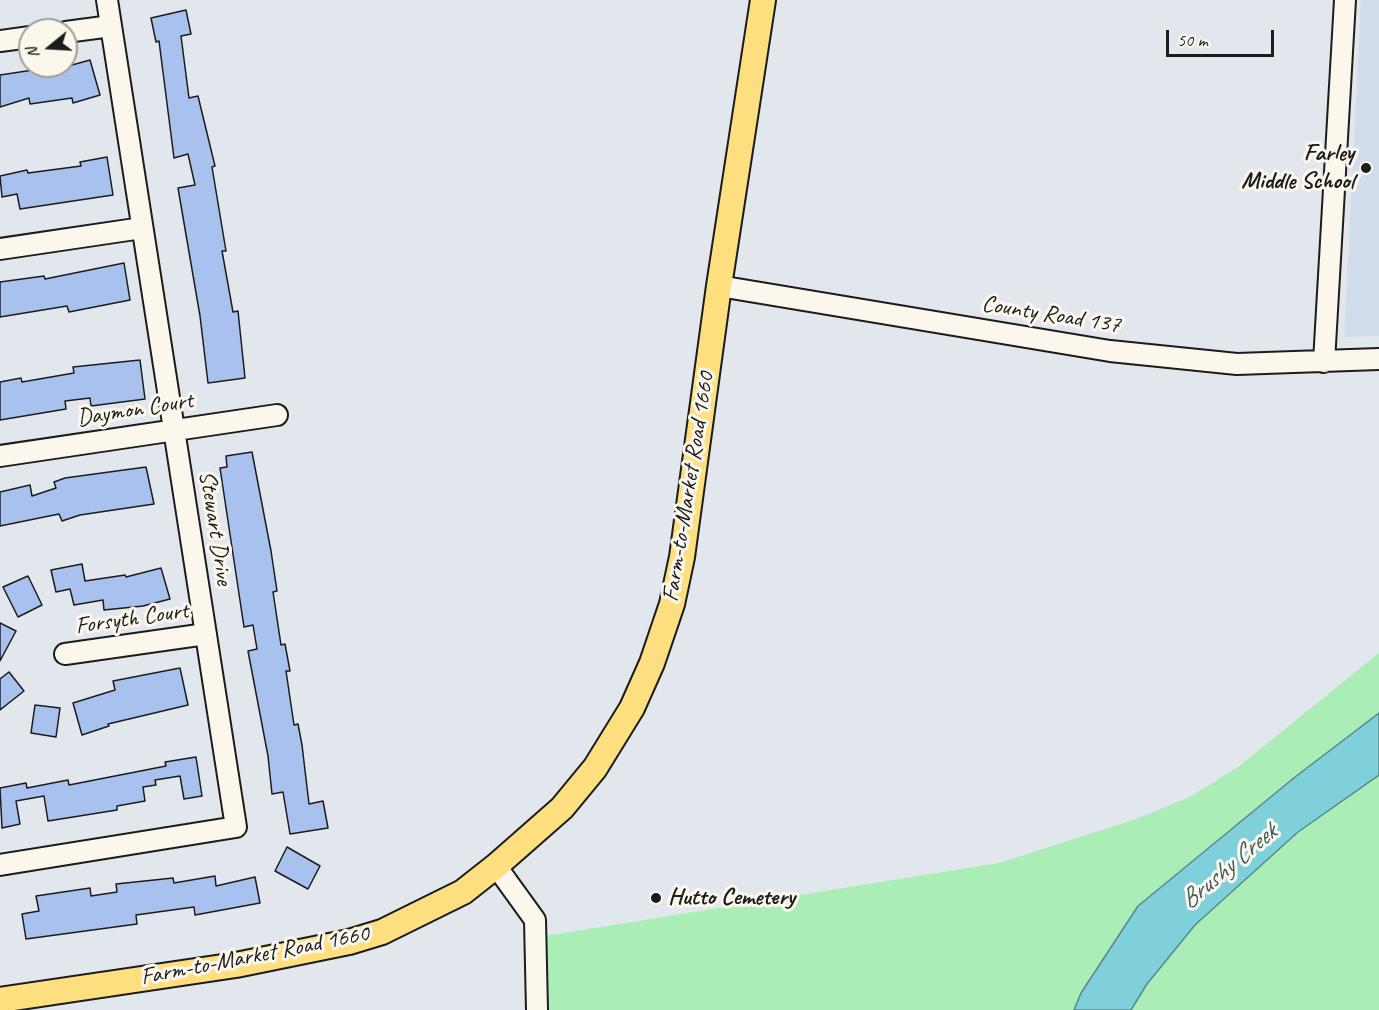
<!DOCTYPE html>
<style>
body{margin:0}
#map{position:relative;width:1379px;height:1010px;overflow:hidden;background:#e2e7ed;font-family:Caveat,sans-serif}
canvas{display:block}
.north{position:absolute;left:18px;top:18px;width:60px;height:60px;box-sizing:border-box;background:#fbf7ec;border:2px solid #a29f99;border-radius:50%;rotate:252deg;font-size:16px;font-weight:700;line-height:24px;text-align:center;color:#1c1c1c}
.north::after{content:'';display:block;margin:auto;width:21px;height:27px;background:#1c1c1c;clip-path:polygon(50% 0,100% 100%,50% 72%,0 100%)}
.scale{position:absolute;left:1166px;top:30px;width:108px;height:27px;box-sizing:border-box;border:3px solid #1c1c1c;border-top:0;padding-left:8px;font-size:18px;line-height:21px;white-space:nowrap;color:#1c1c1c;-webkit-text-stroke:4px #fbf7ec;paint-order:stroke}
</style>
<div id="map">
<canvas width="1379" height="1010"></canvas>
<div class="north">N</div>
<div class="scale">50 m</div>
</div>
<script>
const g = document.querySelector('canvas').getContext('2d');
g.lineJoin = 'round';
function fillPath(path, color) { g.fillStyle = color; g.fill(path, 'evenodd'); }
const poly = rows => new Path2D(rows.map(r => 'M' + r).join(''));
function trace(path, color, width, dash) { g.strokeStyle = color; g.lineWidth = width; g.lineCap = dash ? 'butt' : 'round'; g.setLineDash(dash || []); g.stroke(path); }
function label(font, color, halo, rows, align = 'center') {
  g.font = font + ' Caveat,sans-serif'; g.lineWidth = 6; g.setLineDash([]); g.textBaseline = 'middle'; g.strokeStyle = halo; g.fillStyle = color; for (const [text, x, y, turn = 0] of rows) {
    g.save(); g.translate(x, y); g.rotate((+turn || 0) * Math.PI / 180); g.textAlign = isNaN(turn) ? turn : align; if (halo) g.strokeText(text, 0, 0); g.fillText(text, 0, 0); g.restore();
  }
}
const built = poly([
 [1361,0,1379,0,1379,336,1344,337]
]);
const green = poly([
 [1379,653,1379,1010,548,1010,545,936,999,863,1136,819,1190,797,1238,767]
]);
const water = poly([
 [1379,713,1379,775,1298,832,1195,925,1147,984,1131,1010,1074,1010,1081,993,1138,906,1295,777,1379,713]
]);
const building = poly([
 [186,10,191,34,181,36,189,98,198,96,215,166,212,167,226,251,222,251,233,312,238,311,245,378,208,383,200,316,178,188,195,185,188,154,174,158,159,41,156,42,151,18,186,10],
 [90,60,100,95,73,103,72,98,30,104,29,98,0,107,0,75,53,67,54,70,90,60],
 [107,157,113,195,20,209,17,194,2,197,0,176,27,170,28,173,81,166,80,162,107,157],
 [124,263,130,300,69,312,67,306,0,317,0,282,44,276,45,279,124,263],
 [140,360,145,399,91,406,90,398,65,401,66,409,0,420,0,382,21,378,22,382,74,373,73,367,140,360],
 [252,452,271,551,277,591,273,592,281,645,285,644,290,671,286,671,294,725,298,724,302,745,309,804,323,801,328,828,290,834,283,792,272,794,268,756,248,651,257,649,253,625,244,627,220,468,227,467,226,456,252,452],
 [146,467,154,504,80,515,62,521,59,514,0,526,0,492,30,485,32,496,56,488,54,482,65,478,146,467],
 [82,564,85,581,125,575,126,577,161,568,170,599,143,606,104,610,103,600,74,605,70,589,56,592,51,570,82,564],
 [28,576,42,605,18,617,3,587,28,576],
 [0,623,16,631,0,661,0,623],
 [180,668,188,705,108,724,109,726,82,735,73,703,115,690,113,681,180,668],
 [9,672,24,691,0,710,0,679,9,672],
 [35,705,60,708,56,737,31,733,35,705],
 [196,757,202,796,184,799,180,776,155,780,156,785,143,787,145,801,117,806,117,810,48,821,44,796,16,801,20,824,2,828,0,788,26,783,27,788,68,780,69,785,166,766,165,762,196,757],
 [287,847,320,866,308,889,275,871,287,847],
 [215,876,216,886,255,877,260,903,195,915,194,907,136,915,137,924,26,939,22,914,39,911,36,896,90,888,91,896,117,892,116,884,173,878,174,883,215,876]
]);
const minor = poly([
 [66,32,111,26],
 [0,41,30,37],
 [0,249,142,228],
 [719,286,1110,351,1237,364,1379,359],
 [1324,362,1345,0],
 [0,456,277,415],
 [65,654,206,634],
 [0,865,236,827,107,0],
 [496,866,535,920,537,1010]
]);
const major = poly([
 [0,1000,236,965,349,942,382,932,463,892,496,866,562,808,595,768,632,708,652,663,672,604,682,557,719,286,763,0]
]);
const markers = [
 [1366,168,6,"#1c1c1c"],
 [656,898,6,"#1c1c1c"]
];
const poiNames = [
 ["Farley",1354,154],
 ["Middle School",1354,182],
 ["Hutto Cemetery",668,898,"left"]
];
const streetNames = [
 ["County Road 137",1051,315,9],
 ["Daymon Court",135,410,-9],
 ["Farm-to-Market Road 1660",689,487,-81],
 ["Stewart Drive",215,528,81],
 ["Forsyth Court",132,619,-8],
 ["Farm-to-Market Road 1660",255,956,-11]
];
const waterNames = [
 ["Brushy Creek",1229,867,-40]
];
fillPath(built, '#d1dced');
fillPath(green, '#aaedb6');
fillPath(water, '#7fd0db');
trace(water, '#57888f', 1.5);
fillPath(building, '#a9c1ee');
trace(building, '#1c1c1c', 1.5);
trace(minor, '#1c1c1c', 24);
trace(major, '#1c1c1c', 28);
trace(minor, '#fbf7ec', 20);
trace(major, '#fedf80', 24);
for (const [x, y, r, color] of markers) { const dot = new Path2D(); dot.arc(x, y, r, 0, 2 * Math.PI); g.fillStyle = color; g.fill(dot); trace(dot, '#fbf7ec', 2); }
label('bold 24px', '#1c1c1c', '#fbf7ec', poiNames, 'right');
label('24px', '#1c1c1c', '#fbf7ec', streetNames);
label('italic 26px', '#3f5b5f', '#fbf7ec', waterNames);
</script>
